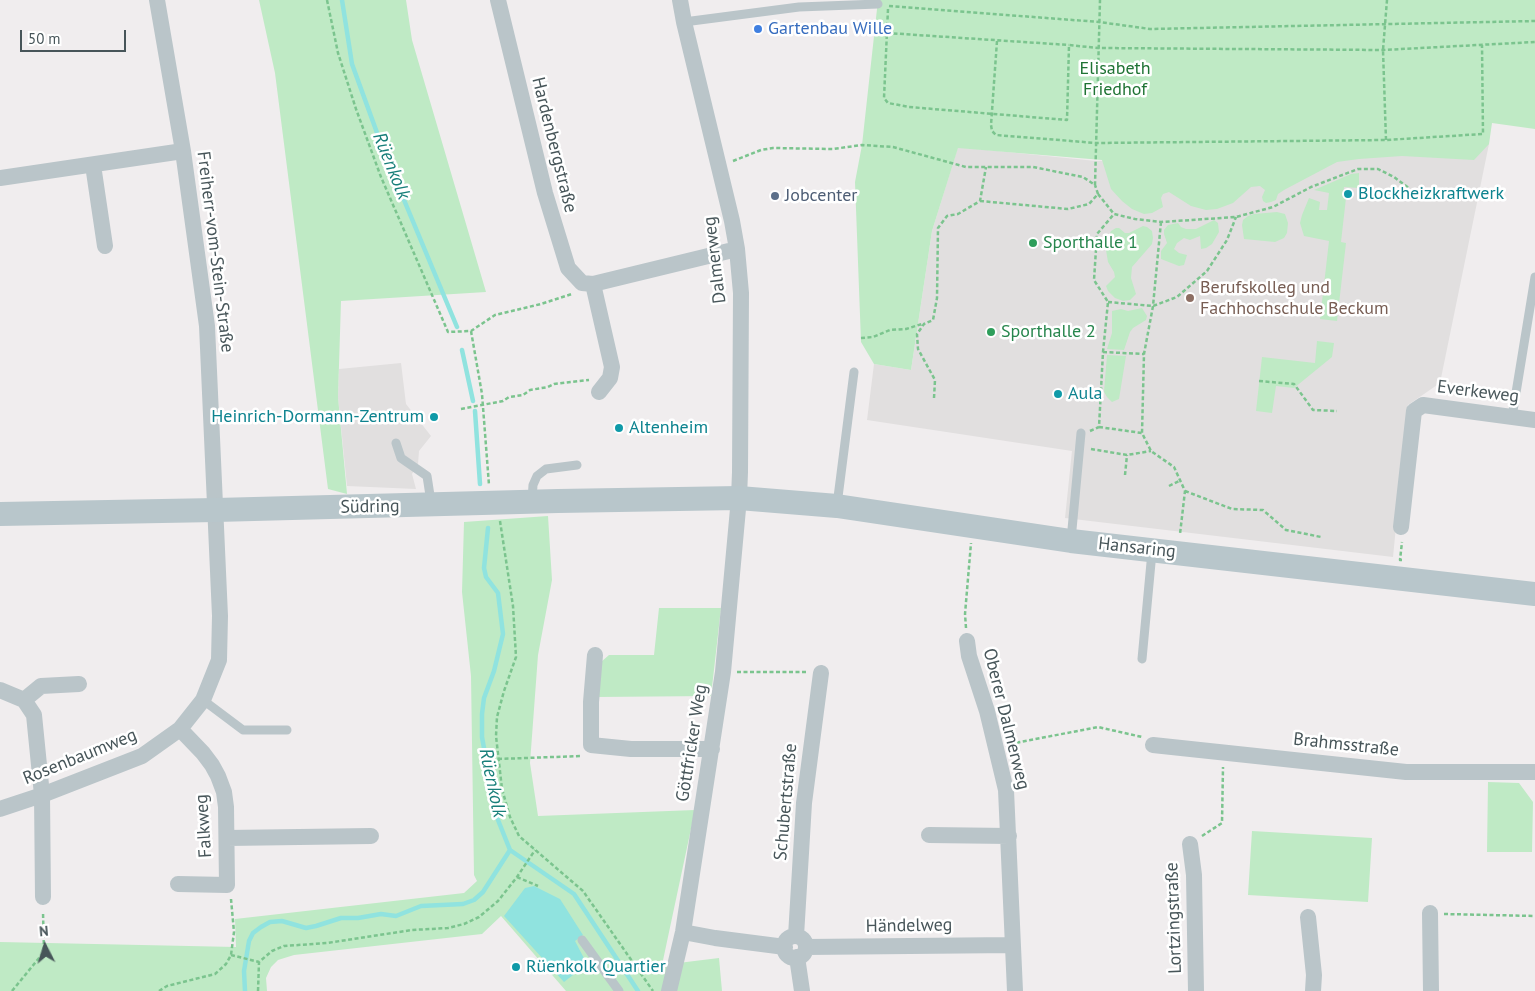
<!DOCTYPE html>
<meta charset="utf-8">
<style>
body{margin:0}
#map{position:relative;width:1535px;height:991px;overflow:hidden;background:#f0edee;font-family:"PT Sans",sans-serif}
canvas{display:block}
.north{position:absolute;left:20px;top:921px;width:50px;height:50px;-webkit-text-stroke:4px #fff;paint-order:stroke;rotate:355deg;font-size:14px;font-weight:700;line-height:20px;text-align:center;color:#475559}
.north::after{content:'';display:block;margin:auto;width:18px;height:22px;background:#475559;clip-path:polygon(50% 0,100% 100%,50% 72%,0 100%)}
.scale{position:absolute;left:20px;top:30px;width:106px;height:22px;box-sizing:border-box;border:2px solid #475559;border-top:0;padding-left:6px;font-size:15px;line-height:18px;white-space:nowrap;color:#475559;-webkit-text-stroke:4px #fff;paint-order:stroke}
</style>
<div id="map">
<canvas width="1535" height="991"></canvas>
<div class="north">N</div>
<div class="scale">50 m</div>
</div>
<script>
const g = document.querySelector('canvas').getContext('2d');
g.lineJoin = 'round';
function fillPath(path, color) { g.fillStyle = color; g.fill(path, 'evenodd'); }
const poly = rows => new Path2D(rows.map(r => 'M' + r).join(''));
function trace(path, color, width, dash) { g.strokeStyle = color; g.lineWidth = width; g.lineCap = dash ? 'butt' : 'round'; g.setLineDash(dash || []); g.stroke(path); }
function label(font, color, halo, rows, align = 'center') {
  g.font = font + ' "PT Sans",sans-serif'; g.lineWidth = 5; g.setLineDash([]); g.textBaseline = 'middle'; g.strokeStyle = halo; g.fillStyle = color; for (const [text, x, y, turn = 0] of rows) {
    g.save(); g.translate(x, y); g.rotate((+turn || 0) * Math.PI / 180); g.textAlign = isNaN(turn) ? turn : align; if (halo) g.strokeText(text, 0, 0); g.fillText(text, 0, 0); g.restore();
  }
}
const education = poly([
 [1489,144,1440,383,1408,405,1393,557,1065,518,1072,451,867,420,874,364,911,370,932,231,958,147,1096,161],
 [401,363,406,404,431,436,419,451,418,464,412,474,416,489,347,486,338,397,339,369]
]);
const green = poly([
 [259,0,406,0,412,40,486,292,341,301,338,397,347,494,328,489,275,73],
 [878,0,1535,0,1535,129,1492,123,1489,144,1474,160,1402,156,1359,159,1337,162,1284,190,1278,194,1276,200,1271,202,1266,203,1263,201,1262,197,1265,190,1260,186,1251,187,1233,203,1217,209,1206,210,1191,206,1169,192,1163,194,1161,198,1163,207,1152,213,1144,214,1132,209,1122,201,1111,189,1102,160,958,148,932,231,911,370,874,364,861,342,855,182,862,145],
 [1359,173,1359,188,1344,187,1343,197,1346,198,1341,242,1346,243,1337,321,1320,319,1329,241,1304,236,1300,223,1302,215,1309,198,1320,202,1319,210,1327,210,1329,193,1314,190,1351,174],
 [1277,212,1285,214,1288,223,1287,233,1284,238,1275,242,1244,239,1242,225,1243,220,1248,216,1254,214],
 [1214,220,1218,223,1219,232,1212,244,1206,248,1201,249,1200,236,1190,240,1184,238,1177,243,1174,249,1179,253,1187,255,1184,265,1179,266,1161,259,1161,251,1167,243,1164,234,1164,230,1168,225,1178,223,1181,227,1186,229,1196,229],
 [1143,226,1147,227,1152,231,1153,238,1152,244,1132,267,1131,278,1136,294,1130,300,1123,301,1115,298,1108,291,1106,286,1115,277,1114,272,1108,262,1105,244,1111,231,1116,228,1119,228,1125,233,1129,233],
 [1142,308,1147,316,1146,320,1133,328,1130,332,1124,350,1107,349,1112,333,1112,311,1121,309,1128,311],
 [1317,341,1334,343,1332,357,1294,388,1276,386,1272,413,1256,411,1262,357,1315,363],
 [1107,355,1126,356,1119,399,1112,402,1107,397,1104,392],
 [548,516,552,580,538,655,530,763,538,816,695,810,662,965,719,958,722,991,566,991,501,916,482,934,294,955,278,960,271,967,266,978,267,991,0,991,0,942,236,947,235,919,464,893,477,881,474,875,471,676,462,592,464,522],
 [659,608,721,608,711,696,596,697,601,662,609,655,654,655],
 [1488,782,1519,783,1533,802,1532,852,1487,852],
 [1252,831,1372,838,1368,902,1248,895]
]);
const water = poly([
 [534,886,560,899,583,935,575,941,587,964,564,982,504,916,525,888]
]);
const stream = poly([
 [342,0,352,64,384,152,457,327],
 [462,350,473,401],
 [475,411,480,484],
 [488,528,484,568,486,577,498,593,503,634,494,671,484,698,482,714,482,737,496,815,510,850,574,894,638,991],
 [245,991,244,971,249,941,253,933,261,927,270,922,282,921,306,928,316,926,341,918,358,918,381,914,396,916,421,906,463,904,474,900,483,892,510,850]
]);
const path = poly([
 [327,0,338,53,356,109,381,177,448,332,471,331,495,315,541,304,572,294],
 [889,6,1099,22,1150,29,1535,21],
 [888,9,884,98,888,103,909,107,1067,120,1069,45,1098,48,1383,50,1535,42],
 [887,33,1069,45],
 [997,41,991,125,992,131,996,135,1096,143,1386,140,1483,134,1482,45],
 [1386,140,1383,50,1387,0],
 [733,161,761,150,773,148,833,149,862,145,893,147,966,167,1033,167,1083,177,1095,185,1100,0],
 [1098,194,1114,214,1135,219,1161,222,1236,217,1273,207,1311,187,1358,169,1378,169,1394,177,1410,189],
 [980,201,1068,209,1089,204,1098,194,1095,185],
 [1161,222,1153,306,1144,354,1142,433,1151,451,1174,467,1185,491,1180,534],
 [1108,302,1153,306,1177,297,1207,271,1227,240,1236,217],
 [471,331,482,394,489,485],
 [861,338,873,337,890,330,906,329,922,324],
 [1103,352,1144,354],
 [1259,381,1294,384,1313,410,1337,411],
 [934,398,935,380,918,349,917,334,924,324,933,320,937,298,938,228,947,216,958,214,980,201,986,167],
 [461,409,503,401,509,397,523,395,530,390,548,387,554,384,589,380],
 [1099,427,1142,433],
 [1090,431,1099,427,1103,352,1108,302,1094,280,1097,234,1114,214],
 [1091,449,1127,455,1151,451],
 [1125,475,1127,455],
 [1169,486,1181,480],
 [1185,491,1232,509,1263,510,1286,530,1321,537],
 [500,521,513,606,516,657,504,691,497,717,496,736,502,789,510,817,519,836,583,891,653,991],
 [1402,560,1400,560,1402,542],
 [966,628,965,614,971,543],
 [737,672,807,672],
 [1010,744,1098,727,1142,737],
 [498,759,581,756],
 [1202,836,1222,823,1223,767],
 [517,877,538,886],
 [1444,914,1535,916],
 [231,955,259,962],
 [12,991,44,952,43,912],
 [159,991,167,986,215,974,226,964,231,955,234,932,231,899],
 [258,991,259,962,272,951,284,946,327,943,412,930,448,928,464,924,479,917,498,901,517,877,535,850]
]);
const lane = poly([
 [684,22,799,7,878,4],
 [1512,417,1535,277],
 [396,443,401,458,427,476,431,502],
 [532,501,533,485,537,476,546,469,577,465],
 [837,505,854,372],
 [1071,540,1081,433],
 [1142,659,1152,552],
 [203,700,243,730,287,730],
 [582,940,619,991]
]);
const street = poly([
 [498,0,545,193,568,268,582,283,593,284,737,249],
 [93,165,105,246],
 [0,178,183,151],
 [593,284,612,367,610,378,599,392],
 [1401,527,1414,411,1423,405,1535,420],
 [967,641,969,656,987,711,1006,790,1015,991],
 [595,655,591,702,591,745,631,749,712,749],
 [0,690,24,700,34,715,42,795,43,897],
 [24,700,41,686,79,684],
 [1153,745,1406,772,1535,772],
 [0,809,42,795,142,756,180,729,203,700,219,660,220,616,207,326,183,151,157,0],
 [929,835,1009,836],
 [227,838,371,836],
 [1190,844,1194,875,1196,991],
 [178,884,227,885,226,807,224,792,218,776,212,765,203,753,180,729],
 [1430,913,1431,991],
 [1308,917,1314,975,1313,991],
 [683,932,715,938,785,947],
 [796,936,804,803,821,673],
 '784 947a11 11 0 1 1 22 0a11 11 0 1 1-22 0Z',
 [806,947,1013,945],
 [797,957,802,991],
 [669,991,683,932,723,672,739,498,740,472,741,293,737,249,732,221,684,22,680,0]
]);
const secondary = poly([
 [0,514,216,510,558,501,739,498,837,506,1071,541,1535,594]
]);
const markers = [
 [758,29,5,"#3f7fe0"],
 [1348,194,5,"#0f9aa8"],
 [775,196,5,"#5c6f8a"],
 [1033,243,5,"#2e9e5b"],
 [1190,298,5,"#8d6e63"],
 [991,332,5,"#2e9e5b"],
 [1058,394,5,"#0f9aa8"],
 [434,417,5,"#0f9aa8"],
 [619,428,5,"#0f9aa8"],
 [516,967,5,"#0f9aa8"]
];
const shopNames = [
 ["Gartenbau Wille",768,29]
];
const parkNames = [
 ["Elisabeth",1115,69],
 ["Friedhof",1115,90]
];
const streetNames = [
 ["Hardenbergstraße",554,145,76],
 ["Freiherr-vom-Stein-Straße",215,252,83],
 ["Dalmerweg",715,260,-97],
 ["Everkeweg",1478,392,7],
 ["Südring",370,507,-1],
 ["Hansaring",1137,548,6],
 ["Oberer Dalmerweg",1006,719,76],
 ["Göttfricker Weg",692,743,-81],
 ["Brahmsstraße",1346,745,6],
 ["Rosenbaumweg",80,757,-22],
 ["Schubertstraße",786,802,-85],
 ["Falkweg",204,826,-94],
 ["Lortzingstraße",1174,918,-92],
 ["Händelweg",909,926,-1]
];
const cultureNames = [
 ["Blockheizkraftwerk",1358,194],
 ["Aula",1068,394],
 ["Heinrich-Dormann-Zentrum",424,417,"right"],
 ["Altenheim",629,428],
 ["Rüenkolk Quartier",526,967]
];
const serviceNames = [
 ["Jobcenter",785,196]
];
const leisureNames = [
 ["Sporthalle 1",1043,243],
 ["Sporthalle 2",1001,332]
];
const educationNames = [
 ["Berufskolleg und",1200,288],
 ["Fachhochschule Beckum",1200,309]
];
const waterNames = [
 ["Rüenkolk",391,166,68],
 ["Rüenkolk",492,783,78]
];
fillPath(education, '#e1dfdf');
fillPath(green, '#bfeac5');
fillPath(water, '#90e3df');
trace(stream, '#90e3df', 4.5);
trace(path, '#7bc48e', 2.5, [4, 2.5]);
trace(lane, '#bac5c9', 9);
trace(street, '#bac5c9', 16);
trace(secondary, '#b8c6cb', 24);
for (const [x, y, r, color] of markers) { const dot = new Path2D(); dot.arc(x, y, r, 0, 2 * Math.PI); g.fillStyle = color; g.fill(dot); trace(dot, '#fff', 2); }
label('18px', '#366cbe', '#fff', shopNames, 'left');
label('18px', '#1f7334', '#fff', parkNames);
label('18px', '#475559', '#fff', streetNames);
label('18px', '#0d838f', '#fff', cultureNames, 'left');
label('18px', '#4e5e75', '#fff', serviceNames, 'left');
label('18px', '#27864d', '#fff', leisureNames, 'left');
label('18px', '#785e54', '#fff', educationNames, 'left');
label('italic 19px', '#187f7a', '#fff', waterNames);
</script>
